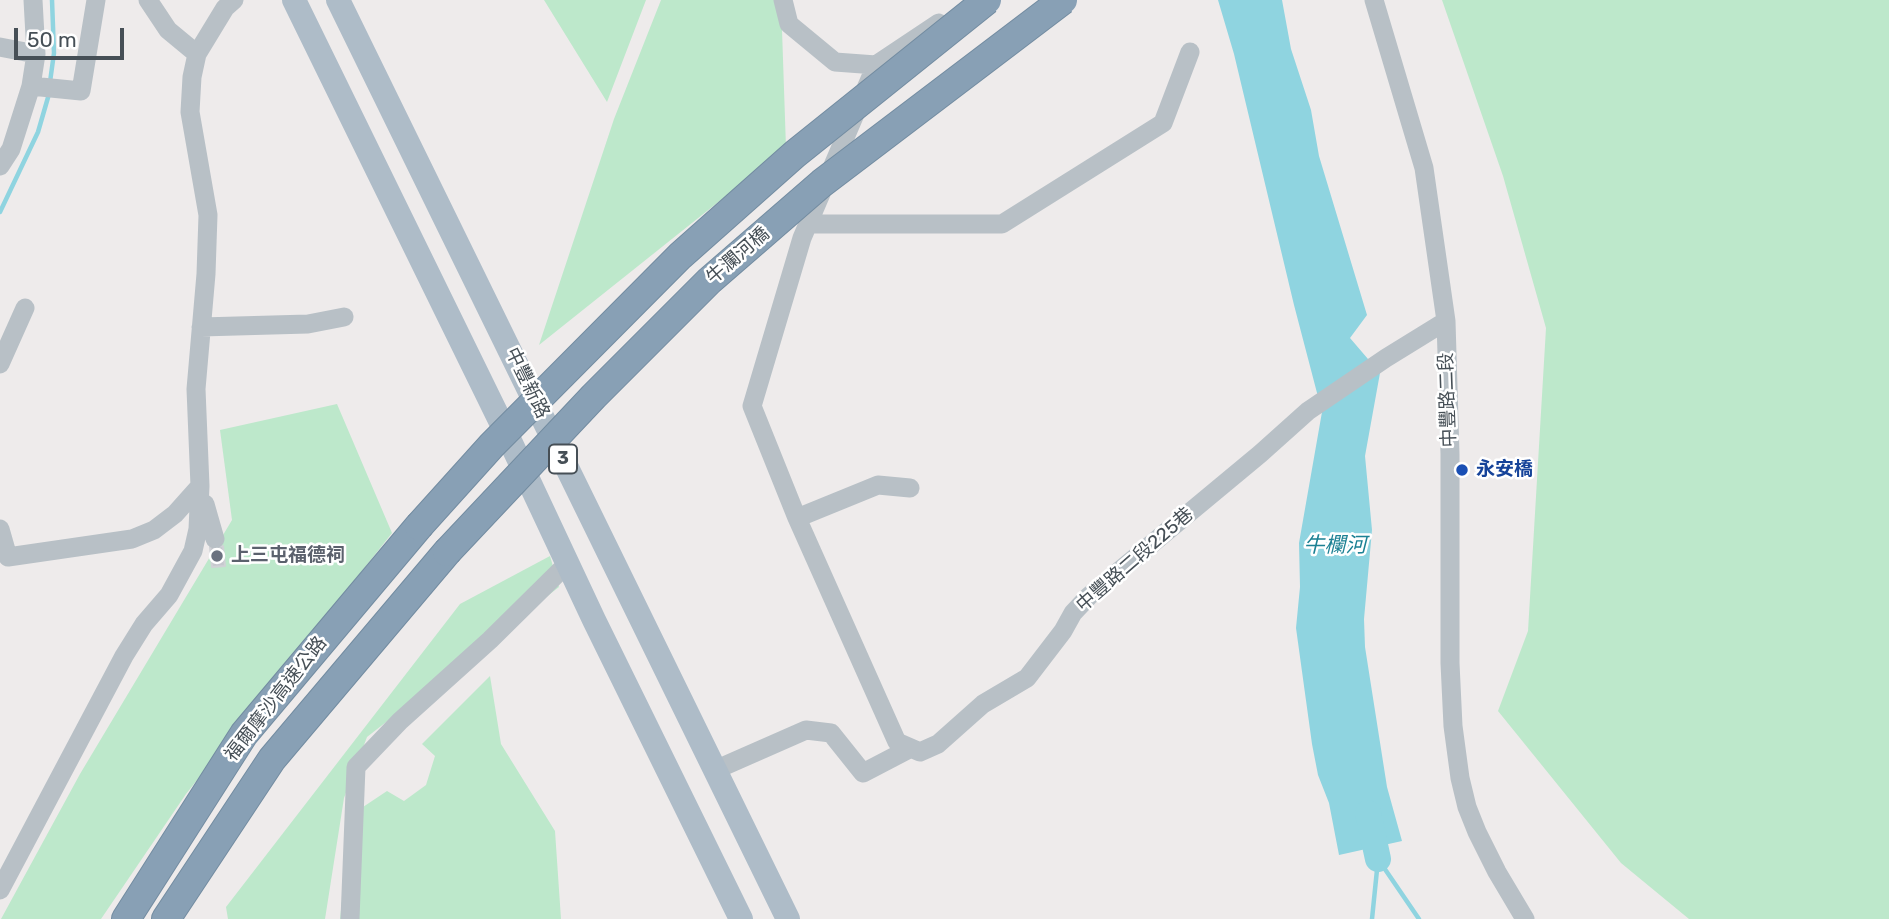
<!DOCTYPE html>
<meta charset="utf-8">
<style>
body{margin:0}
#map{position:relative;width:1889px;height:919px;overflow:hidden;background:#eeebeb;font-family:Rubik,sans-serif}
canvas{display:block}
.scale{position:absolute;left:14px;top:28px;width:110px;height:32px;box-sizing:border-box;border:4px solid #464f56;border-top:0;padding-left:9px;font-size:21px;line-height:24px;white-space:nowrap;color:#464f56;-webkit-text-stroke:5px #fff;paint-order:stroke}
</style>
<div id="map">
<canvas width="1889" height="919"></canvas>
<div class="scale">50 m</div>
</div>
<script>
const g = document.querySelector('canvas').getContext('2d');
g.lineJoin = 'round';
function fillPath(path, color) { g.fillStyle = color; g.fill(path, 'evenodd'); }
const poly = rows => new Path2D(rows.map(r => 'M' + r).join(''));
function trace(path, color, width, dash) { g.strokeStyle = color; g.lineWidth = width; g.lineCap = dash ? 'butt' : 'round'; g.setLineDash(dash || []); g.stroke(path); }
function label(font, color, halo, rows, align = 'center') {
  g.font = font + ' Rubik,"Noto Sans TC",sans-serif'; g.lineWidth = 5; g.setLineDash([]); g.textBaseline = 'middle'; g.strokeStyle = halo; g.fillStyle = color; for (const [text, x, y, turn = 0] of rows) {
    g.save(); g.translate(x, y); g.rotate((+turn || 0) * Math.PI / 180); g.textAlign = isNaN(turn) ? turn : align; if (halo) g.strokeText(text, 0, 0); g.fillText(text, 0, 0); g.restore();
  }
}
const green = poly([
 [544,0,646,0,607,102],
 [661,0,781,0,786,148,539,345,614,119],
 [1442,0,1889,0,1889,919,1689,919,1621,863,1498,711,1528,631,1546,328,1503,176],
 [337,404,392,533,186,794,101,919,1,919,80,774,232,520,220,430],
 [550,556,559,587,367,737,344,798,325,919,228,919,226,907,460,604],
 [490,676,501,744,555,831,561,919,340,919,351,815,387,791,404,801,426,785,435,756,422,744]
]);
const water = poly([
 [1218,0,1282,0,1291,49,1311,110,1319,156,1367,315,1350,338,1380,373,1365,456,1372,530,1364,619,1365,647,1387,787,1402,841,1339,855,1329,803,1318,775,1312,744,1296,628,1300,587,1299,543,1322,412,1294,305,1234,54]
]);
const stream = poly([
 [50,82,54,53,52,0],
 [0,212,38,132,49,94],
 [1378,859,1419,919],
 [1372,919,1378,860]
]);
const river = poly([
 [1368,813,1378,859]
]);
const building = poly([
 [223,546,225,566,212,567,210,547,223,546]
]);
const minor = poly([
 [148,0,168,30,197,54],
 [783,0,789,24,835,62,876,65,939,23],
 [1374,0,1424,168,1446,321,1450,454,1450,663,1453,726,1460,778,1467,807,1477,832,1497,872,1525,919],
 [0,47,36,54],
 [876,65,802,238,752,406,797,518,878,485,910,488],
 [31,86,81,91,96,0],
 [0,166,11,149,31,86,36,54,33,0],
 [808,224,1002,224,1163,123,1190,52],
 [201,327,308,324,344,317],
 [0,364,25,308],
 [205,504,215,539],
 [797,518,897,742,920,752,938,744,983,704,1027,678,1063,631,1073,613,1089,596,1260,454,1308,411,1386,358,1446,321],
 [0,529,8,557,132,539,154,530,175,514,200,486],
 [715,770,806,730,831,733,863,773,909,749],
 [0,890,124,656,144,624,169,595,193,551,198,529,200,486,196,389,206,274,208,215,190,112,192,77,197,54,225,8,234,0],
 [350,919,356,767,400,721,490,640,568,563]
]);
const major = poly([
 [294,0,511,443,594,620,741,919],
 [338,0,788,919]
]);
const highway = poly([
 [126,919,244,734,419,526],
 [166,919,272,759,447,552]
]);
const highwayBridge = poly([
 [419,526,492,445,680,256,795,154,987,0],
 [447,552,594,396,709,281,822,183,1063,0]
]);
const markers = [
 [1462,470,7,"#1a4fb4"],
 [217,556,7,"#6b7280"]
];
const shields = [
 [563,459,28]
];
const shieldNames = [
 ["3",563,459]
];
const streetNames = [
 ["牛瀾河橋",738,256,-41],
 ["中豐新路",527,383,64],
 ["中豐路二段",1448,400,-92],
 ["中豐路二段225巷",1135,560,-41],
 ["福爾摩沙高速公路",276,699,-52]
];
const transitNames = [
 ["永安橋",1476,470]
];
const worshipNames = [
 ["上三屯福德祠",231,556]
];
const waterNames = [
 ["牛欄河",1335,546]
];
fillPath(green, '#bde8cb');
fillPath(water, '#8fd4e0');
trace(stream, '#8fd4e0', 4.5);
trace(river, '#8fd4e0', 26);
fillPath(building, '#c6c8ce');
trace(building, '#d0d2d6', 2);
trace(highway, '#738ca1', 30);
trace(minor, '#b8c0c6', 19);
trace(major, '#aebcc8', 24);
trace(highway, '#88a0b5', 28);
trace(highwayBridge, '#738ca1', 30, []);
trace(highwayBridge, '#88a0b5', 28);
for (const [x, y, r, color] of markers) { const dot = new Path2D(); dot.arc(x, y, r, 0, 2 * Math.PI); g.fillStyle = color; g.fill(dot); trace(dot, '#fff', 2.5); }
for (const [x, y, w] of shields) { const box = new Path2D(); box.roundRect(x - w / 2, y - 14.5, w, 29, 5); g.fillStyle = '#fff'; g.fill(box); trace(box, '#464f56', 2); }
label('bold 18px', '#464f56', null, shieldNames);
label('19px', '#464f56', '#fff', streetNames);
label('bold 19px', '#164399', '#fff', transitNames, 'left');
label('bold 19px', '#5b616d', '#fff', worshipNames, 'left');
label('italic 21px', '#1c8194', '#fff', waterNames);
</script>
